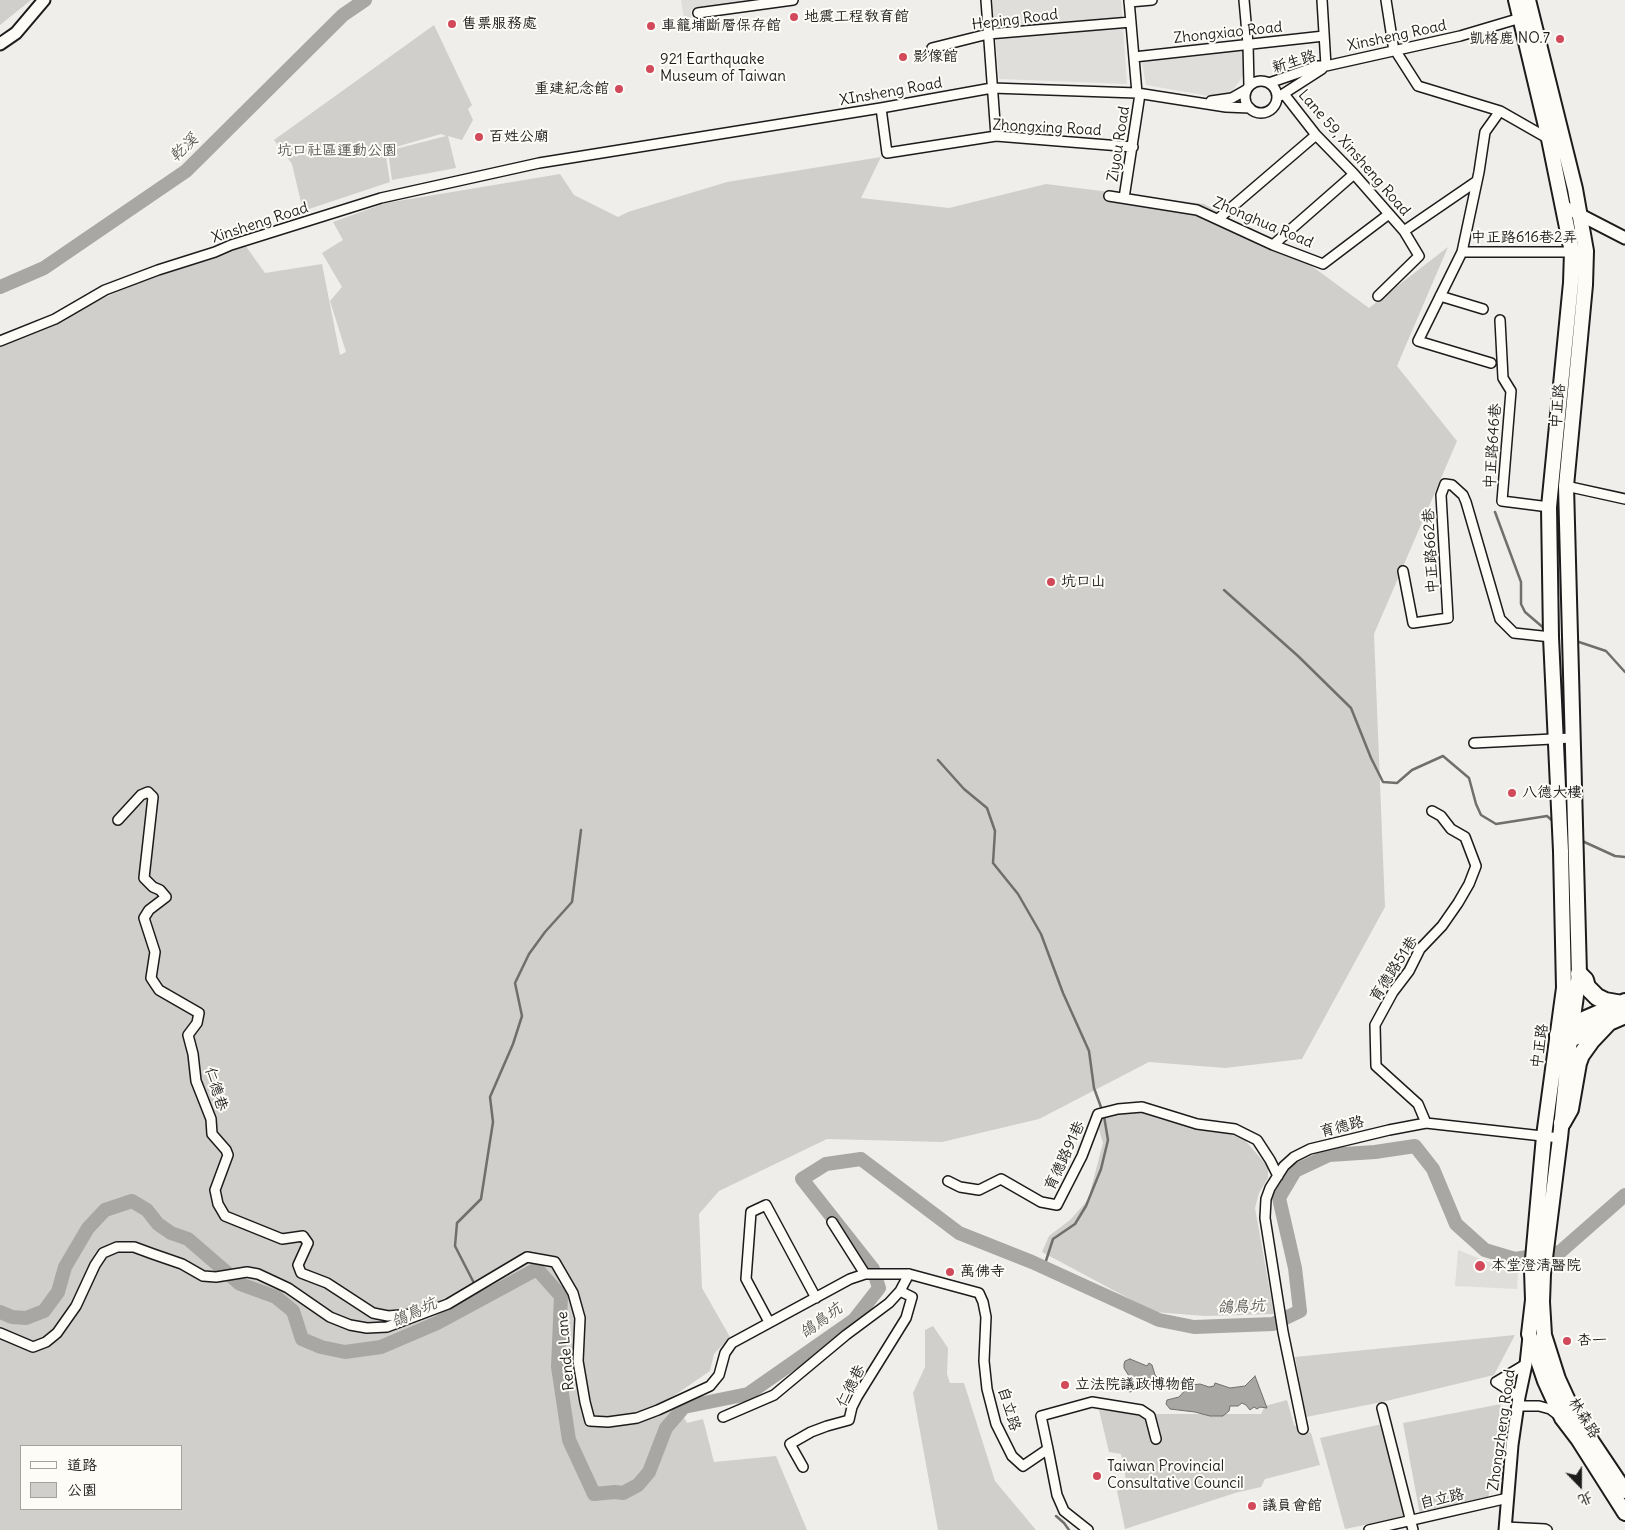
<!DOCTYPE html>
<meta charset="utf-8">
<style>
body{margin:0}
#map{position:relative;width:1625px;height:1530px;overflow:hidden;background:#f0eeea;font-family:Delius,"LXGW WenKai TC",sans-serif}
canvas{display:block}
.legend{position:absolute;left:20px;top:1445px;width:162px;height:65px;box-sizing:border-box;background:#fdfcf7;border:1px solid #a3a29f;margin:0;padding:6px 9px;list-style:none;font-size:15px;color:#1c1c1c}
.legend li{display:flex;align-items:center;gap:10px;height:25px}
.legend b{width:25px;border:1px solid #a3a29f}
.north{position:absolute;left:1555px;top:1460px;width:50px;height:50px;-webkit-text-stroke:4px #fdfcf7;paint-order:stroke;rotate:158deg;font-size:14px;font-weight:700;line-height:20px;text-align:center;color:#1c1c1c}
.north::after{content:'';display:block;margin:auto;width:18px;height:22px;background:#1c1c1c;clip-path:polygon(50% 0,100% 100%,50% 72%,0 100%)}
</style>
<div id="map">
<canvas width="1625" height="1530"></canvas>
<ul class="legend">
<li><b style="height:6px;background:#fdfcf7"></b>道路</li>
<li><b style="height:14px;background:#d0cfcc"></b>公園</li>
</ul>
<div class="north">北</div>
</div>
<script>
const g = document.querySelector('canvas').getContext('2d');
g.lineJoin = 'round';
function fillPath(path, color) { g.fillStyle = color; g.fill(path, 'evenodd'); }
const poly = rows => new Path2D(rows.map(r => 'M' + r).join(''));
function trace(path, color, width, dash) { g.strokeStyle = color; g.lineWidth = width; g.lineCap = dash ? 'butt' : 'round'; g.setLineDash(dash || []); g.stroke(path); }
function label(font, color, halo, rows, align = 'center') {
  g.font = font + ' Delius,"LXGW WenKai TC",sans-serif'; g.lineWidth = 4; g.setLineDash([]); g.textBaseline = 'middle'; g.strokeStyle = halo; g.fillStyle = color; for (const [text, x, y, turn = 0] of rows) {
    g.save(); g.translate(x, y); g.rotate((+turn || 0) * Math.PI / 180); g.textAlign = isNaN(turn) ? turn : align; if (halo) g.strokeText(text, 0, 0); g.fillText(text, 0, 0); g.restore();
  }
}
const built = poly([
 [681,0,759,0,691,10,691,18,684,19],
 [992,0,1121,0,1127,84,999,79],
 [1243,51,1243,76,1231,93,1220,98,1146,85,1142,62],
 [1458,1250,1488,1262,1518,1270,1517,1289,1455,1286]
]);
const green = poly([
 [0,0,31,0,0,25],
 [434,25,472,105,468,109,473,120,462,140,448,136,456,168,392,180,388,151,446,136,441,134,385,150,390,182,303,211,292,164,274,140],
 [881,157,861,198,949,208,1046,184,1204,204,1302,259,1369,308,1448,247,1397,366,1457,441,1374,634,1385,907,1302,1059,1225,1068,1149,1062,1039,1119,942,1142,827,1139,719,1191,699,1214,702,1288,730,1337,714,1354,710,1371,672,1397,687,1423,703,1419,714,1462,776,1456,807,1530,0,1530,0,344,160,273,245,245,265,273,322,264,340,355,346,352,330,301,342,287,322,253,343,240,333,222,386,203,560,174,574,195,618,217,628,212,727,182],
 [21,1446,181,1446,181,1509,21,1509],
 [1137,1111,1163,1120,1230,1134,1244,1139,1268,1167,1268,1178,1259,1193,1255,1208,1274,1314,1205,1316,1154,1312,1042,1252,1049,1236,1070,1220,1088,1200,1103,1143,1096,1119],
 [933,1326,948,1348,947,1374,950,1383,964,1383,995,1481,1036,1530,938,1530,913,1393,925,1367,925,1330],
 [1515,1335,1494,1375,1382,1402,1306,1417,1295,1357],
 [1287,1400,1294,1425,1311,1433,1320,1465,1265,1479,1261,1487,1235,1493,1125,1529,1117,1491,1127,1485,1121,1454,1109,1452,1099,1410,1151,1414,1261,1414,1265,1406],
 [1501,1404,1488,1500,1420,1515,1403,1423],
 [1382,1424,1404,1517,1345,1529,1320,1438]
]);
const water = poly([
 [1130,1359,1147,1366,1149,1363,1152,1365,1155,1375,1157,1377,1155,1383,1150,1384,1146,1389,1142,1390,1143,1387,1141,1386,1130,1392,1127,1391,1129,1376,1124,1368,1124,1364,1125,1361,1130,1359],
 [1255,1376,1267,1408,1260,1407,1257,1409,1254,1407,1250,1410,1246,1405,1242,1403,1238,1406,1230,1406,1229,1411,1223,1416,1210,1416,1195,1412,1170,1409,1166,1404,1167,1400,1179,1397,1188,1387,1192,1385,1200,1384,1209,1387,1214,1386,1215,1383,1230,1388,1245,1386,1255,1376]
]);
const stream = poly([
 [1495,512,1521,582,1521,604,1525,612,1546,630],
 [1224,590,1298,656,1351,708,1371,758,1383,782,1397,783,1412,770,1443,756,1469,778,1476,804,1481,815,1496,824,1547,816,1555,823],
 [1579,642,1606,651,1625,672],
 [938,760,964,789,987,808,995,831,993,863,1018,894,1041,934,1063,993,1089,1051,1094,1088,1102,1110],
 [1580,840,1615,856,1625,857],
 [1044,1267,1053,1239,1075,1224,1086,1206,1101,1169,1108,1140,1104,1116],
 [475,1285,455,1246,457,1223,481,1199,493,1122,490,1097,513,1044,522,1016,515,983,529,954,545,932,572,902,581,830],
 [477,1290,481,1299],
 [1056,1516,1064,1523,1069,1530]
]);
const river = poly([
 [0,287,44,268,186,171,343,15,365,0],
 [0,1312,12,1317,26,1318,44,1311,58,1292,65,1267,88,1228,105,1210,132,1201,147,1210,158,1224,171,1233,188,1239,240,1284,276,1297,293,1311,302,1339,321,1347,345,1352,381,1347,437,1323,537,1269,561,1296,558,1367,569,1440,594,1494,615,1492,623,1493,638,1485,649,1472,666,1428,684,1407,748,1394,854,1320,879,1288,873,1269,802,1179,826,1164,861,1159,959,1233,1032,1262,1159,1320,1194,1327,1273,1324,1300,1311,1295,1268,1279,1198,1295,1171,1329,1155,1375,1152,1415,1146,1433,1169,1456,1224,1485,1250,1515,1259,1560,1252,1625,1195]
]);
const minor = poly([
 [986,0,996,136],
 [1129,0,1137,93],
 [1244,0,1248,44,1249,86],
 [1322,0,1326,66],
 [1386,0,1394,51],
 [1129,2,1152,0],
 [698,13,793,0],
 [932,48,988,34,1131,22],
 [1395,50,1418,86,1500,111,1549,139],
 [1134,57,1324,36],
 '1245 97a16 16 0 1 1 32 0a16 16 0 1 1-32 0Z',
 [1269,83,1318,66,1326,66,1460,36,1524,17],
 [1284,94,1316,135,1354,174,1404,231,1419,256,1378,296],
 [1280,96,1322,69],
 [1211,101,1232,98,1246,90],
 [881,108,887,153,996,136,1133,147],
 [1109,196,1197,210,1273,245,1323,264,1389,214],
 [1124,198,1140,94],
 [1218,219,1316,135],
 [1404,231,1477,181],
 [1273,245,1354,174],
 [1462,252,1576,252],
 [1440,296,1483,309],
 [1500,320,1503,378,1511,391,1502,501,1549,507],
 [0,341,55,319,105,290,158,270,215,252,231,245,381,198,539,163,881,108,992,88,1137,93,1226,107,1250,108],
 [1491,363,1418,341,1462,252,1479,172,1485,132,1500,111],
 [1566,486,1625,499],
 [1403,571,1413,623,1448,618,1441,495,1445,484,1452,485,1463,495,1466,502,1500,619,1514,633,1551,637],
 [1474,743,1572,738],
 [118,820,141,795,148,792,153,797,144,878,153,887,160,890,166,897,149,910,144,918,155,952,151,978,159,990,199,1013,197,1023,188,1035,193,1054,196,1081,211,1119,212,1134,226,1150,228,1155,215,1190,218,1204,225,1216,282,1239,303,1236,308,1243,298,1265,301,1273,327,1283,373,1313,388,1316,413,1314],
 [1426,1123,1418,1104,1376,1066,1375,1025,1393,992,1409,971,1420,949,1442,926,1458,903,1469,884,1476,866,1465,837,1451,829,1441,816,1432,811],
 [948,1181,960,1187,979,1190,1001,1179,1041,1202,1057,1205,1082,1156,1098,1114,1118,1109,1142,1107,1197,1124,1235,1129,1257,1140,1270,1160,1278,1176],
 [832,1222,865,1274],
 [769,1322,746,1279,751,1212,766,1205,816,1298],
 [0,1333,33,1347,46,1342,57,1333,76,1306,95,1265,103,1253,117,1247,134,1247,153,1254,182,1264,203,1276,216,1277,247,1272,258,1274,288,1288,330,1317,350,1325,367,1328,387,1327,448,1304,527,1257,555,1262,573,1293,580,1318,578,1361,585,1402,590,1421,608,1422,637,1418,658,1410,710,1386,719,1375,725,1353,732,1343,850,1279,865,1274,909,1274,979,1293,983,1302,986,1317,984,1361,987,1389,996,1424,1012,1456,1023,1466,1048,1449,1041,1416,1092,1402,1141,1410,1150,1416,1156,1439],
 [1519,1397,1496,1382,1526,1364],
 [1518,1406,1539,1406,1550,1409,1558,1415],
 [1382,1408,1413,1530],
 [723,1417,774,1395,846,1335,889,1303,900,1291],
 [1303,1429,1283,1332,1265,1218,1266,1199,1270,1188,1284,1166,1294,1157,1310,1149,1389,1130,1426,1123,1560,1138],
 [1048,1449,1057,1495,1064,1511,1088,1530],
 [803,1467,790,1444,811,1432,827,1426,849,1420,852,1407,857,1397,906,1318,912,1297,900,1291,909,1274],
 [1505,1527,1545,1529,1547,1530],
 [1369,1530,1508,1498]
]);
const tertiary = poly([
 [0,44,16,33,44,0],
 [1563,206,1625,238],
 [1505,1530,1512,1445,1519,1397,1526,1364,1529,1336]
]);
const primary = poly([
 [1516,0,1549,139,1572,252,1571,283,1549,507,1551,637,1561,851,1564,988,1544,1136,1532,1270,1533,1300,1529,1334,1545,1381,1562,1418,1578,1439,1625,1513],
 [1528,0,1575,189,1586,251,1585,285,1566,486,1579,974,1570,1039,1560,1138,1543,1274,1542,1302,1544,1335,1558,1379,1576,1418,1625,1491]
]);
const motorway = poly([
 [1579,974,1585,980,1587,987,1597,997,1605,1001,1622,1004],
 [1558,1035,1572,1025,1625,1002],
 [1558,1035,1570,1039,1625,1015],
 [1562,1123,1570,1109,1578,1063,1581,1055,1591,1041,1608,1023]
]);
const markers = [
 [794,17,5,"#d1495b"],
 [452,24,5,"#d1495b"],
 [651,26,5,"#d1495b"],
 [1560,39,5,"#d1495b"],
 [903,57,5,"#d1495b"],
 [650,69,5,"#d1495b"],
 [619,89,5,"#d1495b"],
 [479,137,5,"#d1495b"],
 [1051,582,5,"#d1495b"],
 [1512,793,5,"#d1495b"],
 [1480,1266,6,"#d1495b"],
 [950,1272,5,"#d1495b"],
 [1567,1341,5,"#d1495b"],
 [1065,1385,5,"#d1495b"],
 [1097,1476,5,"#d1495b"],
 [1252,1506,5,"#d1495b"]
];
const poiNames = [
 ["地震工程教育館",804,17],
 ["售票服務處",462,24],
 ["車籠埔斷層保存館",661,26],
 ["凱格鹿 NO.7",1550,39,"right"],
 ["影像館",913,57],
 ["921 Earthquake",660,60],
 ["Museum of Taiwan",660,77],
 ["重建紀念館",609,89,"right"],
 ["百姓公廟",489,137],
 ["坑口山",1061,582],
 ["八德大樓",1522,793],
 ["本堂澄清醫院",1491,1266],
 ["萬佛寺",960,1272],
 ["杏一",1577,1341],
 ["立法院議政博物館",1075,1385],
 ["Taiwan Provincial",1107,1467],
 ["Consultative Council",1107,1484],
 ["議員會館",1262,1506]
];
const streetNames = [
 ["Heping Road",1015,20,-7],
 ["Zhongxiao Road",1228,33,-6],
 ["Xinsheng Road",1397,36,-12],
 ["新生路",1294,62,-17],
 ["XInsheng Road",891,92,-10],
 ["Zhongxing Road",1047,128,3],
 ["Ziyou Road",1119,144,-81],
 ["Lane 59, Xinsheng Road",1354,153,49],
 ["Xinsheng Road",260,223,-18],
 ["Zhonghua Road",1263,223,23],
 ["中正路616巷2弄",1524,238],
 ["中正路",1558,406,-85],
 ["中正路646巷",1493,446,-86],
 ["中正路662巷",1431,551,-93],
 ["育德路51巷",1394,969,-57],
 ["中正路",1540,1046,-82],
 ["仁德巷",216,1089,73],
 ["育德路",1342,1127,-14],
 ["育德路91巷",1065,1156,-65],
 ["Rende Lane",566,1351,-95],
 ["仁德巷",851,1386,-63],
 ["自立路",1009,1409,73],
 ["林森路",1584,1418,58],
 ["Zhongzheng Road",1502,1430,-82],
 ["自立路",1442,1499,-13]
];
const parkNames = [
 ["坑口社區運動公園",337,151]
];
const waterNames = [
 ["乾溪",184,148,-43],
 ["鴿鳥坑",1241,1307,-2],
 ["鴿鳥坑",414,1313,-25],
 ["鴿鳥坑",821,1321,-36]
];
fillPath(built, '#e0deda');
fillPath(green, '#d0cfcc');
fillPath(water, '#a8a7a3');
trace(water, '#706f6d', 1);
trace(stream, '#706f6d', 2.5);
trace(river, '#a8a7a3', 14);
trace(minor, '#1c1c1c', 12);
trace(tertiary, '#1c1c1c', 15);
trace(primary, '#1c1c1c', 18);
trace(motorway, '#1c1c1c', 20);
trace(minor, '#fdfcf7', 9);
trace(tertiary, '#fdfcf7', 11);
trace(primary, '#fdfcf7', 14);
trace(motorway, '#fdfcf7', 16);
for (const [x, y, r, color] of markers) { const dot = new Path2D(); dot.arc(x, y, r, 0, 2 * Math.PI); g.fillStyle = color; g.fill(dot); trace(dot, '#fdfcf7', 2); }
label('15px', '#1c1c1c', '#fdfcf7', poiNames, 'left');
label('15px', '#1c1c1c', '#fdfcf7', streetNames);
label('15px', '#5b5b5a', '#fdfcf7', parkNames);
label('italic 16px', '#5b5b59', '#fdfcf7', waterNames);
</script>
